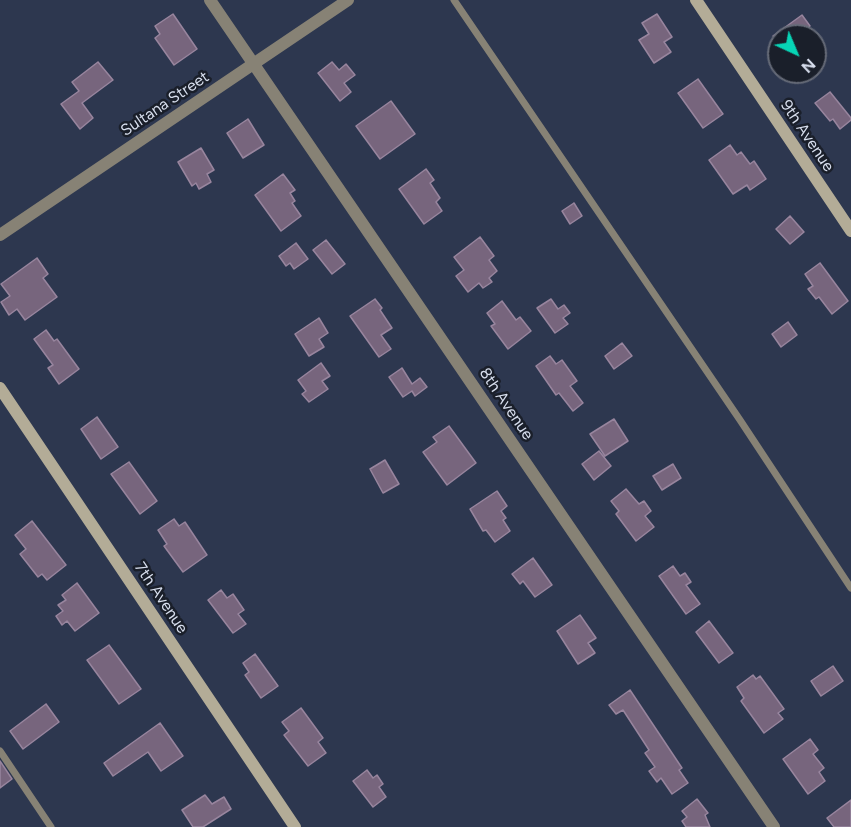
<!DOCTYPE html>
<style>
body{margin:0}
#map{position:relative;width:851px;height:827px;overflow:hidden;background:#2d374f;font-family:Figtree,sans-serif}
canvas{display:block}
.north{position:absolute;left:767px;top:24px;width:60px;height:60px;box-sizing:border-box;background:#1a1f2a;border:2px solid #666b78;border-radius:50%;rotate:136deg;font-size:16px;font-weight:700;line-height:24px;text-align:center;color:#d7deed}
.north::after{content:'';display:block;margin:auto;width:21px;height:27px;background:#07d5b6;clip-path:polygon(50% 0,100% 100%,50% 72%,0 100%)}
</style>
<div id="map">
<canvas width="851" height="827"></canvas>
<div class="north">N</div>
</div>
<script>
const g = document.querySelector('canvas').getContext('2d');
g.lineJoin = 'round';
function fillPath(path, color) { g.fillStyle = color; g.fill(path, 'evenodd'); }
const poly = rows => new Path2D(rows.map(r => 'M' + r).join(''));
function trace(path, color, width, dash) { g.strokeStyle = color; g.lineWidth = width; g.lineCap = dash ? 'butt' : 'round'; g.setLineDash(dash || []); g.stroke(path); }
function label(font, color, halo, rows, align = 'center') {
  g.font = font + ' Figtree,sans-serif'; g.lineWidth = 5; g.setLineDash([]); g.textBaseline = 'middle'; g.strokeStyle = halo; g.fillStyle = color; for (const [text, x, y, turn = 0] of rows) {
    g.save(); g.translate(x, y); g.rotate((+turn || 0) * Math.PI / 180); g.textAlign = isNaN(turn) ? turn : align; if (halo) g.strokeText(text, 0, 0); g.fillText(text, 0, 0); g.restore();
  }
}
const building = poly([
 [173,14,197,49,174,65,155,38,160,34,155,26,173,14],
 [657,14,672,37,664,42,671,52,654,63,639,40,649,34,642,23,657,14],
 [802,15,810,26,805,30,810,36,773,36,802,15],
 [98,62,113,80,82,103,93,118,80,129,61,104,79,91,72,82,98,62],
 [332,62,339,70,346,64,355,75,344,83,351,92,340,101,318,73,332,62],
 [698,79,723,114,703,128,678,93,698,79],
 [830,92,851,118,851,120,840,129,833,119,830,121,815,103,830,92],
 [391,101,415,134,380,159,356,126,391,101],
 [248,119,264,145,243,158,227,133,248,119],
 [730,145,737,155,741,152,750,164,754,161,766,179,750,190,747,185,733,194,709,160,730,145],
 [201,148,214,170,207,174,211,182,199,189,196,183,192,186,178,162,201,148],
 [426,169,434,180,430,183,440,198,436,202,442,211,424,224,399,189,426,169],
 [283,174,295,190,290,193,295,201,292,203,301,216,281,231,255,195,283,174],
 [574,203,582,216,570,224,562,211,574,203],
 [790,216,804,232,790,244,776,229,790,216],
 [480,237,494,256,489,260,497,271,489,278,492,282,483,288,479,283,468,292,456,276,464,270,454,257,480,237],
 [326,240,345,264,332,274,313,250,326,240],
 [296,243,308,259,294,269,290,263,286,266,279,256,296,243],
 [37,258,48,274,43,278,57,297,25,320,17,309,9,315,1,302,10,296,1,284,37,258],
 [820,263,848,301,832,314,819,297,816,299,808,289,813,286,805,274,820,263],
 [375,299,382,308,380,310,392,328,381,335,391,349,379,357,350,316,375,299],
 [551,299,558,309,564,305,570,313,563,318,568,324,555,333,537,308,551,299],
 [502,301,516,320,520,317,531,331,508,349,491,326,495,324,487,313,502,301],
 [319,318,328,333,319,339,324,347,309,356,295,334,319,318],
 [788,322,797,335,781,347,772,334,788,322],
 [46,330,54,341,57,339,79,369,59,384,48,368,53,365,34,339,46,330],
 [622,343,632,356,614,369,605,356,622,343],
 [550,356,556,364,562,360,577,381,570,386,583,403,573,411,559,393,556,395,536,366,550,356],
 [321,363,330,376,322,381,328,389,309,402,302,394,306,391,298,380,321,363],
 [402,368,412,384,420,378,427,387,415,396,412,391,403,397,389,377,402,368],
 [97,417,118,447,101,459,81,429,97,417],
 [614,419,628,441,605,456,590,434,614,419],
 [449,426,476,463,447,485,423,452,437,442,433,437,449,426],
 [599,451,611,466,594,480,582,464,599,451],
 [385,460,399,484,383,493,370,469,385,460],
 [129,462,157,501,140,514,111,474,129,462],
 [673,464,681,478,662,490,653,476,673,464],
 [626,489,639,504,644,501,651,511,645,516,654,527,636,541,616,514,619,511,611,501,626,489],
 [497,491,507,506,501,511,506,518,503,520,510,531,495,542,486,530,483,531,470,509,497,491],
 [174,519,179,526,185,522,207,555,183,572,164,546,167,544,158,530,174,519],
 [32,521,66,565,47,580,42,574,38,577,20,554,26,549,15,535,32,521],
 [533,558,552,585,535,597,523,581,520,584,512,574,533,558],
 [673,566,680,576,685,573,691,582,686,585,700,604,686,614,659,576,673,566],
 [77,583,99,613,75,631,67,621,62,625,56,616,63,611,58,605,66,600,62,595,77,583],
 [221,590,227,598,233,594,244,610,238,614,246,624,233,633,208,600,221,590],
 [580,615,596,638,588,643,595,653,578,664,557,631,580,615],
 [709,621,733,653,719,663,696,632,709,621],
 [109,645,141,689,119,704,87,660,109,645],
 [255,654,278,686,261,698,245,675,249,672,243,663,255,654],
 [833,666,843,681,821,696,811,681,833,666],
 [753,675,756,679,760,676,784,709,778,713,783,719,764,733,741,701,744,698,737,687,753,675],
 [630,690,682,768,679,770,688,783,672,794,661,778,657,782,649,771,655,767,645,753,649,750,623,710,616,714,609,705,630,690],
 [46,704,59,722,23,749,10,731,46,704],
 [301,708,323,738,318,742,326,753,308,766,284,735,289,731,282,722,301,708],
 [160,723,183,756,161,771,148,752,113,776,104,763,160,723],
 [810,739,818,750,813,754,824,768,819,772,825,781,808,794,783,759,810,739],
 [0,761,12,779,0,788,0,761],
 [367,770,373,778,377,775,383,784,379,787,386,797,373,807,353,781,367,770],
 [205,795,212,804,224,797,231,809,203,827,193,827,182,810,205,795],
 [697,799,708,813,705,815,710,827,686,827,682,821,687,817,682,811,697,799],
 [851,800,851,827,834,827,827,818,851,800]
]);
const lane = poly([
 [454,0,740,420,851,588],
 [0,751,51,827]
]);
const street = poly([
 [210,0,774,827],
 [0,235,348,0]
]);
const secondary = poly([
 [696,0,851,231],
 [0,388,295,827]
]);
const streetNames = [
 ["Sultana Street",165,104,-34],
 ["9th Avenue",807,136,56],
 ["8th Avenue",506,404,56],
 ["7th Avenue",161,598,56]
];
fillPath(building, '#77657d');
trace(building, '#98859e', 1.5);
trace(lane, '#878275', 7);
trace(street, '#878275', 12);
trace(secondary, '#b3ac97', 12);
label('16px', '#d7deed', '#1a1f2a', streetNames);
</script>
